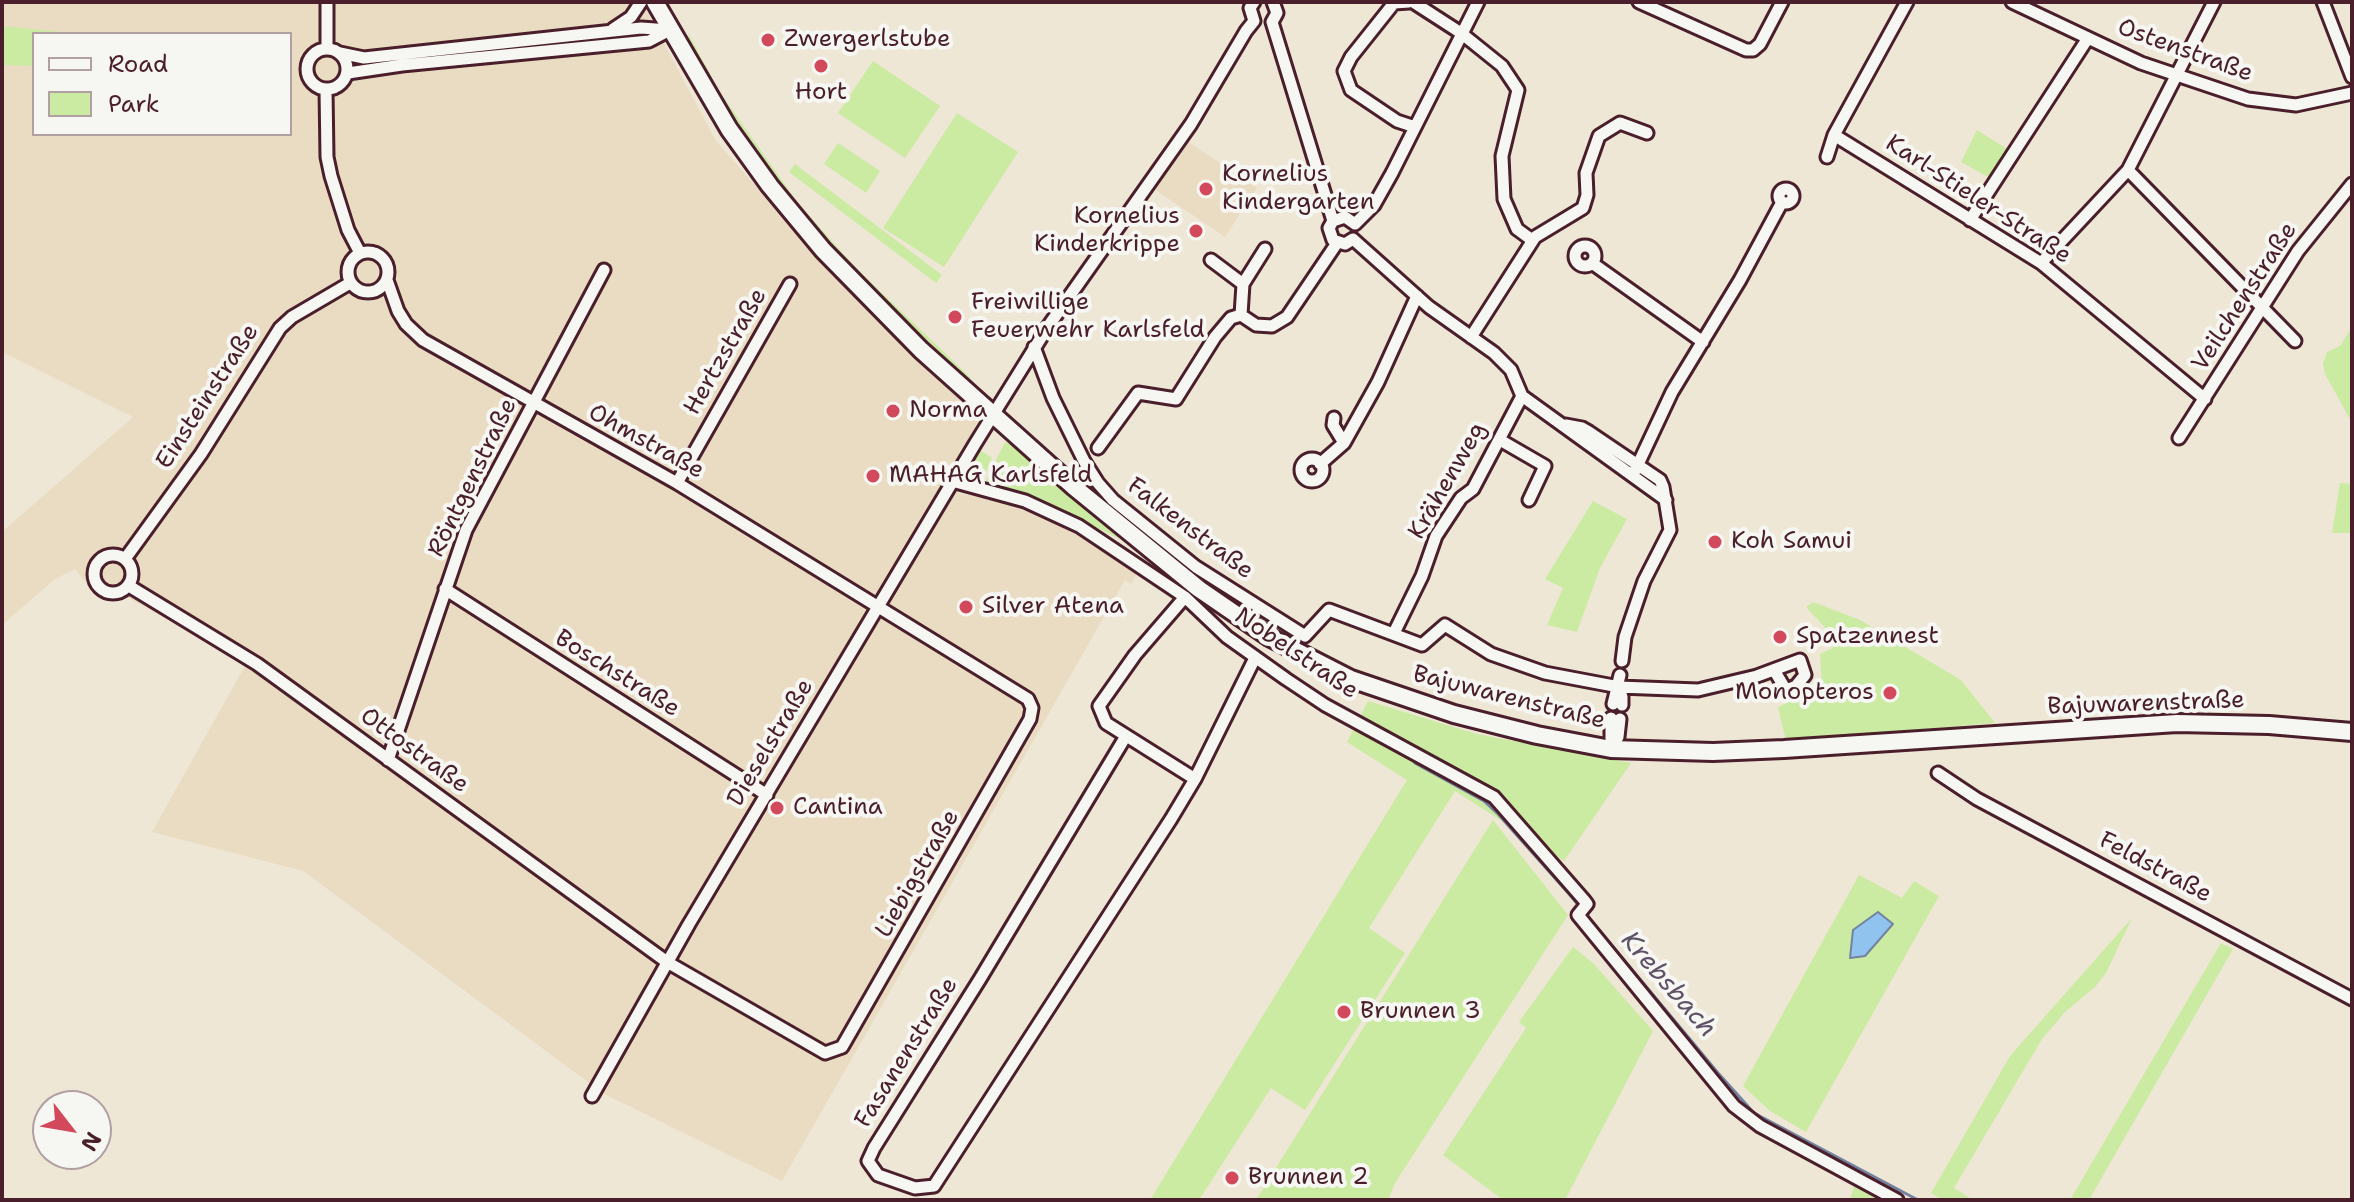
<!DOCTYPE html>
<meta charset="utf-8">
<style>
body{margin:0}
#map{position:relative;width:2354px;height:1202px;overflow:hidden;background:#efe7d6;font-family:"Shantell Sans",sans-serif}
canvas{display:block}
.frame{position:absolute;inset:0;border:4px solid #4a1f2b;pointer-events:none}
.legend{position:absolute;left:32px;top:32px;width:260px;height:104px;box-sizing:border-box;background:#f6f6f2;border:2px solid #b1a0a2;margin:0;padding:10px 14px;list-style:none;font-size:24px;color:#4a1f2b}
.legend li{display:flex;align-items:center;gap:16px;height:40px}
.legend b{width:40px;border:2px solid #b1a0a2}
.north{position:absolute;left:32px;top:1090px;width:80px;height:80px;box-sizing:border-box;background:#f6f6f2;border:2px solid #b1a0a2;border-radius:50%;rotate:121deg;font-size:22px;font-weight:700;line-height:32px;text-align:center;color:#4a1f2b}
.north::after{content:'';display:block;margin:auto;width:28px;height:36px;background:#d1495b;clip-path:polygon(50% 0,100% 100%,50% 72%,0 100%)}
</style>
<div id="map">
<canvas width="2354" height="1202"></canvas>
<div class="frame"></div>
<ul class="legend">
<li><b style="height:10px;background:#f6f6f2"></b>Road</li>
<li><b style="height:22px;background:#cbeaa2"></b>Park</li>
</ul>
<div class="north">N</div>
</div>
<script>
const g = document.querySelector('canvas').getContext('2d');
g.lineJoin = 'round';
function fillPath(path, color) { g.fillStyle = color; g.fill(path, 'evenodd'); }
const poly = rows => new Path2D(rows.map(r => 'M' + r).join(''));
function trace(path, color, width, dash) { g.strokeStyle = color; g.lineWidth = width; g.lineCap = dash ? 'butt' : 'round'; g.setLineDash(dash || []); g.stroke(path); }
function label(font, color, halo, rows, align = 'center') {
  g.font = font + ' "Shantell Sans",sans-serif'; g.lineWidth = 8; g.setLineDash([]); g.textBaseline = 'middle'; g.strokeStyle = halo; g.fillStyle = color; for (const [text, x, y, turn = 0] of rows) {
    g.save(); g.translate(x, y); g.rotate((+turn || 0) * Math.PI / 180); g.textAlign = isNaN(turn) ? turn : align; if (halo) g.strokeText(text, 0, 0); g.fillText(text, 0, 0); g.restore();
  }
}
const built = poly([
 [2,2,642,2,716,141,819,257,920,363,980,418,942,485,961,494,997,499,1041,515,1139,570,1131,584,1125,580,782,1181,604,1094,303,871,152,832,247,662,128,598,105,597,90,588,75,569,55,579,2,625,2,532,133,417,2,352],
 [34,34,290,34,290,134,34,134],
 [1186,140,1257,188,1225,237,1154,189]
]);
const green = poly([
 [2,26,82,34,34,34,34,66,2,65],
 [688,33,719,91,798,203,855,267,970,377,971,382,867,283,790,197,709,80,691,50],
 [873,61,940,106,905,158,838,113],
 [957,113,1018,152,944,267,883,228],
 [1977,130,2009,150,1990,178,1961,162],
 [838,143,880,171,866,193,824,164],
 [795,164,942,275,936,283,789,172],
 [2352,327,2352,423,2325,374,2323,364,2327,352,2340,346],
 [1005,442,1016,447,1120,539,1040,500,984,485],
 [980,450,992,458,981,483,972,470,973,461],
 [2340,483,2352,484,2352,533,2332,533],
 [1593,501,1627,519,1600,568,1577,632,1547,625,1563,588,1545,579],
 [1813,602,1860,620,1961,680,1995,723,1786,741,1778,707,1822,686,1820,654,1833,648,1829,632,1806,607],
 [1368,701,1477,734,1631,763,1564,861,1455,791,1369,928,1405,953,1305,1110,1271,1088,1199,1200,1150,1200,1407,780,1347,742],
 [1493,820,1568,915,1395,1183,1388,1200,1256,1200],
 [1859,875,1902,898,1914,881,1939,896,1806,1132,1770,1111,1743,1086],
 [2132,918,2106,973,2095,987,2065,1012,2042,1039,1954,1188,1973,1200,1943,1200,1931,1193,2010,1056],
 [2221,943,2233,949,2089,1200,2070,1200],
 [1573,947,1594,964,1653,1031,1565,1200,1503,1200,1443,1155,1526,1028,1519,1022],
 [1855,1182,1889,1200,1850,1200]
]);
const water = poly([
 [1878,912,1893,924,1865,956,1850,958,1853,930,1878,912]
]);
const stream = poly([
 [1415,763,1484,801,1498,814,1570,895,1718,1073,1754,1113,1918,1200]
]);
const street = poly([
 [327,2,327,48],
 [1254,2,1250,8,1254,21],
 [1409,2,1394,3,1351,57,1344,71,1351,90,1397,121,1415,127],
 [1413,2,1461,33,1502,66,1518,90,1502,156,1504,199,1517,229,1532,240],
 [1639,2,1746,50,1753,50,1760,44,1782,2],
 [2012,2,2141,63,2248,99,2296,105,2352,93],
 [2323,2,2352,77],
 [1272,22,1333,221],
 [1272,22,1277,13,1273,2],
 [613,29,631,17,641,2],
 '307 69a20 20 0 1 1 40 0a20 20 0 1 1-40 0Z',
 [340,53,364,58,641,28,670,30],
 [348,73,402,65,649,41,670,30],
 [326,90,327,157,331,176,348,230,360,253],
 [1834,135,2041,263,2205,399],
 [1827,157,1834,135,1907,2],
 [2128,170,2295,341],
 '1779 196a7 7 0 1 1 14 0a7 7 0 1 1-14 0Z',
 [1970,220,2088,38],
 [1333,221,1329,228,1333,240,1345,244,1353,239],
 [1333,221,1345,217,1355,224],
 [1355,224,1374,205,1392,173,1478,2],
 [1353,239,1429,307,1494,353,1511,370,1522,396,1666,500],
 '1575 256a10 10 0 1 1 20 0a10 10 0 1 1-20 0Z',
 '348 272a20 20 0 1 1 40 0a20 20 0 1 1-40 0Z',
 [1211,260,1243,284],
 [1592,263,1703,342],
 [2041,263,2128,170,2214,2],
 [1241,315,1243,284,1265,249],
 [1471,337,1535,237,1583,208,1587,195,1586,173,1599,136,1620,123,1647,133],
 [1034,347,1053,398,1084,461,1098,483,1113,500,1196,567,1305,636,1329,610,1422,645,1445,625,1491,654,1545,673,1619,687,1698,690,1757,676,1800,660,1805,675,1796,686,1786,690,1774,670],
 [1334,418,1333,425,1344,443],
 [1566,425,1582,428,1589,432,1660,480,1663,487,1670,530,1644,581,1625,637,1622,661],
 [2179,438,2298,251,2352,184],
 [1500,440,1545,466,1529,500],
 [1098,448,1138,393,1176,399,1215,337,1231,318,1241,315,1256,325,1272,326,1287,317,1337,243],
 '1301 470a11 11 0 1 1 22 0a11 11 0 1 1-22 0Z',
 [1320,464,1344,443,1378,382,1417,296],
 [1633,475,1672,392,1740,280,1782,202],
 [952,481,1025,501,1079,526,1185,597,1227,637,1286,679,1325,705,1494,797,1584,900,1587,904,1578,915,1734,1106,1760,1126,1897,1200],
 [677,483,790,284],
 '94 574a19 19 0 1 1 38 0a19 19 0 1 1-38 0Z',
 [125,559,201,454,280,328,292,317,350,283],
 [129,586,257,664,667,962,825,1053,842,1047,1030,719,1032,708,1028,699,677,483,423,340,406,324,398,311,387,280],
 [445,589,767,795],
 [1185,597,1135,655,1099,706,1106,723,1195,779],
 [1394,633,1422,576,1436,536,1461,498,1473,489,1522,396],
 [1619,687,1622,697,1622,705],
 [1613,704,1620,675],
 [1126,736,980,979,874,1148,868,1161,878,1175,915,1188,934,1186,1171,819,1195,779,1255,658],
 [1611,748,1611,718],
 [1611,749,1618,737,1620,719],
 [388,760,466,530,604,270],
 [1938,773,1977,799,2352,999],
 [592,1096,689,924,975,444,1047,328,1191,124,1246,31,1254,21]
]);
const secondary = poly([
 [655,2,729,129,770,186,823,250,921,350,1074,487,1199,589,1269,637,1351,679,1454,714,1537,735,1611,749,1713,752,1784,749,2177,723,2269,725,2352,732]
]);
const markers = [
 [768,40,8,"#d1495b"],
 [821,66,8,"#d1495b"],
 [1206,189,8,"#d1495b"],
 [1196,231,8,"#d1495b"],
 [955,317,8,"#d1495b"],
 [893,411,8,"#d1495b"],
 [873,476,8,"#d1495b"],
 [1715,542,8,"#d1495b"],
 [966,607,8,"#d1495b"],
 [1780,637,8,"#d1495b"],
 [1890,693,8,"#d1495b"],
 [777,808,8,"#d1495b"],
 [1344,1012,8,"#d1495b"],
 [1232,1178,8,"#d1495b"]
];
const poiNames = [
 ["Zwergerlstube",784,40],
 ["Hort",821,93,"center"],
 ["Kornelius",1222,175],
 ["Kindergarten",1222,203],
 ["Kornelius",1180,217,"right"],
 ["Kinderkrippe",1180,245,"right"],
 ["Freiwillige",971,303],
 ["Feuerwehr Karlsfeld",971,331],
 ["Norma",909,411],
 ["MAHAG Karlsfeld",889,476],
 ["Koh Samui",1731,542],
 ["Silver Atena",982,607],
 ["Spatzennest",1796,637],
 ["Monopteros",1874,693,"right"],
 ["Cantina",793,808],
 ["Brunnen 3",1360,1012],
 ["Brunnen 2",1248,1178]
];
const streetNames = [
 ["Ostenstraße",2185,51,20],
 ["Karl-Stieler-Straße",1978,200,33],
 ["Veilchenstraße",2245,297,-57],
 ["Hertzstraße",726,352,-60],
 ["Einsteinstraße",208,397,-57],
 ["Ohmstraße",646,442,29],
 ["Röntgenstraße",473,478,-64],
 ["Krähenweg",1448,481,-60],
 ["Falkenstraße",1190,529,37],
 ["Nobelstraße",1296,654,34],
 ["Boschstraße",617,674,32],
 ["Bajuwarenstraße",1509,698,14],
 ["Bajuwarenstraße",2146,704,-2],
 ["Dieselstraße",771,743,-59],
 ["Ottostraße",414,751,36],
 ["Feldstraße",2155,868,28],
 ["Liebigstraße",918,874,-60],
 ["Fasanenstraße",907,1053,-58]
];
const waterNames = [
 ["Krebsbach",1668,985,49]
];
fillPath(built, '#eadcc2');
fillPath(green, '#cbeaa2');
fillPath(water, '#90c4ee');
trace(water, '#7482a0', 2);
trace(stream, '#7482a0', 3);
trace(street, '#4a1f2b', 17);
trace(secondary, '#4a1f2b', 22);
trace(street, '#f6f6f2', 11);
trace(secondary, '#f6f6f2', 16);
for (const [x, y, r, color] of markers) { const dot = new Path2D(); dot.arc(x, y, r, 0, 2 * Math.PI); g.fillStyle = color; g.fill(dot); trace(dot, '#f6f6f2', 3); }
label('24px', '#4a1f2b', '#f6f6f2', poiNames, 'left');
label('24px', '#4a1f2b', '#f6f6f2', streetNames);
label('italic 26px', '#5f5166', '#f6f6f2', waterNames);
</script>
